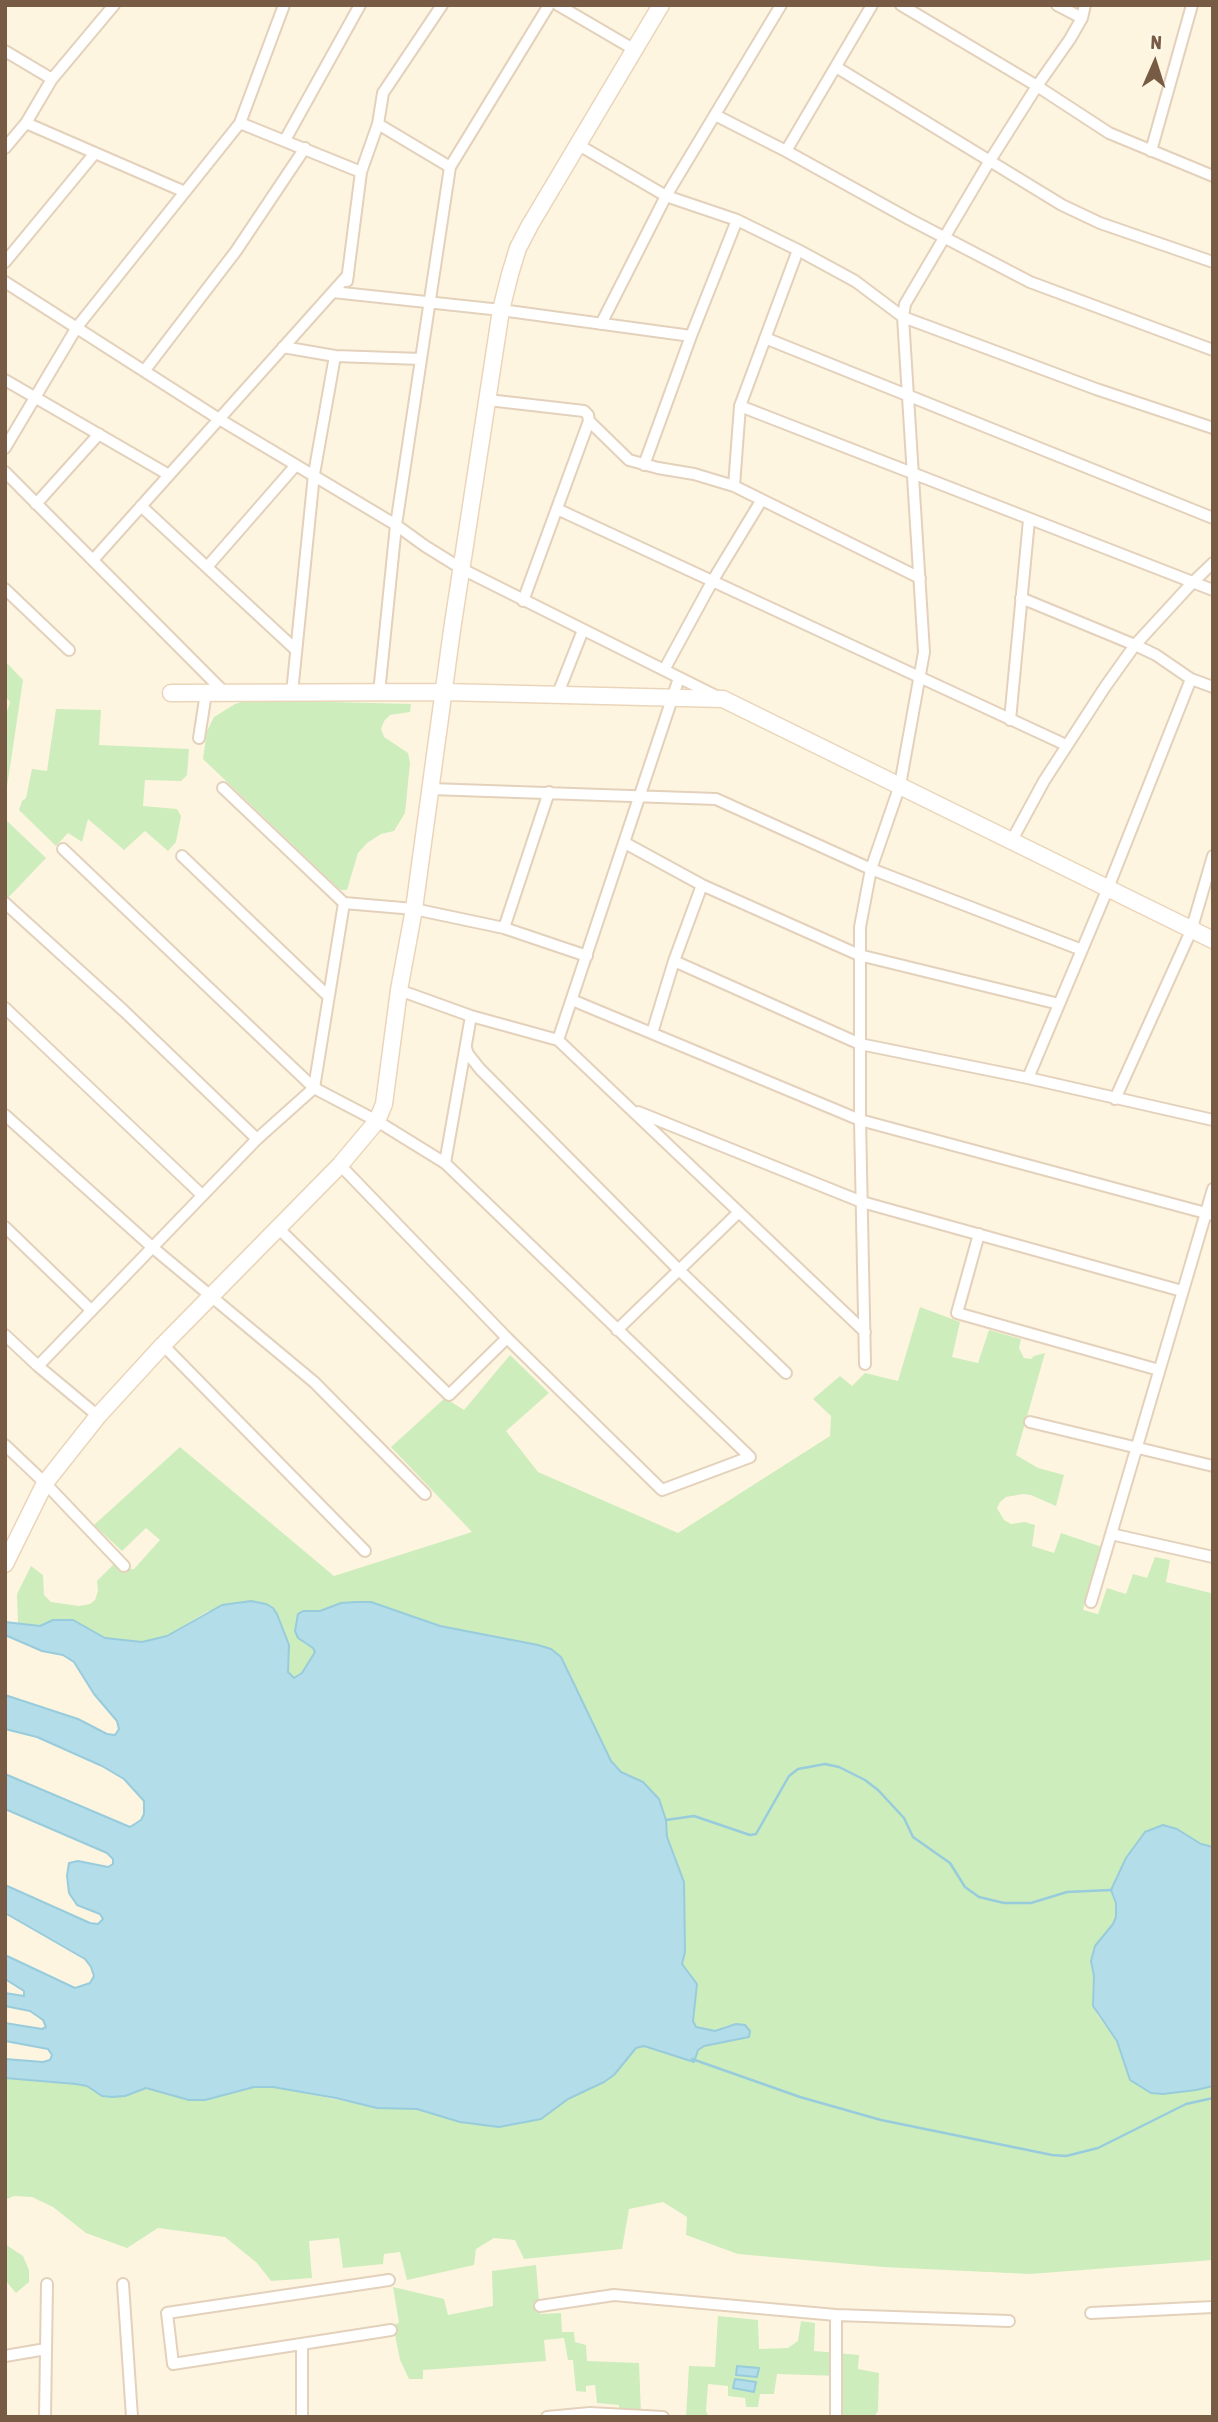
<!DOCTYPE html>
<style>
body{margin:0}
#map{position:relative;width:1218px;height:2422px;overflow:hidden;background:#fef5e0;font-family:"Asap Condensed",sans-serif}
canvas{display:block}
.frame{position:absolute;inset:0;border:7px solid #775b45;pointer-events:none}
.north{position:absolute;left:1120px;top:28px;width:70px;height:70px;-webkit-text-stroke:5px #fff8e8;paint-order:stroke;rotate:3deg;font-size:19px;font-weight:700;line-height:28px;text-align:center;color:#775b45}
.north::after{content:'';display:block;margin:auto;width:24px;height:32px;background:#775b45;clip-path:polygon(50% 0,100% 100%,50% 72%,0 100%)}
</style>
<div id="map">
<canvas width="1218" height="2422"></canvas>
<div class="frame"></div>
<div class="north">N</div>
</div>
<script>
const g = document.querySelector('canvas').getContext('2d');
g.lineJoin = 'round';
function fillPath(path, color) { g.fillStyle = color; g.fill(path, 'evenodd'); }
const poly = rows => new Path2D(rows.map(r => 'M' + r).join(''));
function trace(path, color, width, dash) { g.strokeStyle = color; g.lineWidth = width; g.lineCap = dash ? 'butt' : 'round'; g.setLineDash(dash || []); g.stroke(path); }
const green = poly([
 [5,661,23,680,5,800,5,718,10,702,5,696],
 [249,700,411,704,410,712,390,715,384,721,381,729,384,737,408,753,410,763,405,813,394,831,381,834,367,843,358,853,347,890,341,890,336,886,203,759,207,731,214,717,235,704],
 [56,709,101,710,99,745,189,749,187,775,181,781,145,780,143,806,177,809,181,816,176,842,168,851,145,831,124,850,88,819,82,842,68,833,56,846,19,810,22,801,26,798,32,769,47,771],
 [5,819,46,858,7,899,5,897],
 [920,1307,960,1322,952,1357,978,1363,989,1330,1021,1339,1019,1348,1024,1358,1031,1359,1034,1356,1045,1353,1016,1455,1038,1468,1064,1475,1056,1506,1031,1495,1023,1494,1006,1497,1000,1502,997,1508,1004,1520,1011,1524,1025,1522,1035,1525,1032,1546,1054,1553,1061,1533,1102,1547,1083,1610,1098,1614,1107,1588,1126,1594,1133,1574,1147,1578,1155,1557,1170,1560,1166,1582,1211,1593,1213,1591,1213,1847,1201,1844,1177,1829,1163,1825,1126,1858,1111,1890,1116,1903,1116,1917,1108,1931,1094,1976,1093,1996,1093,2006,1098,2016,1117,2041,1130,2080,1151,2093,1196,2090,1213,2086,1213,2260,1030,2274,883,2267,738,2254,686,2235,687,2217,663,2202,629,2209,622,2249,524,2259,515,2240,494,2238,476,2249,474,2265,407,2280,400,2252,384,2254,383,2264,343,2268,339,2238,309,2241,312,2278,271,2281,257,2263,225,2237,158,2228,127,2248,86,2233,53,2207,32,2197,14,2196,5,2200,5,2078,76,2084,87,2086,102,2096,125,2095,146,2088,189,2100,218,2097,254,2087,273,2087,354,2103,417,2109,460,2122,499,2127,541,2119,568,2099,604,2082,614,2075,636,2048,643,2046,694,2062,698,2050,704,2046,738,2040,726,2026,716,2031,696,2027,693,2021,697,1984,682,1964,685,1952,684,1882,667,1837,666,1820,659,1799,643,1782,621,1772,611,1761,561,1657,538,1645,440,1626,371,1602,356,1602,341,1603,320,1611,312,1612,302,1642,313,1648,315,1652,302,1673,294,1678,288,1672,287,1666,289,1645,273,1608,208,1611,167,1636,142,1642,105,1638,73,1620,53,1620,40,1626,18,1624,17,1594,31,1566,43,1575,44,1595,51,1602,79,1606,90,1604,95,1600,98,1591,97,1581,115,1563,122,1569,134,1569,160,1540,146,1528,122,1551,94,1525,180,1447,334,1576,472,1532,391,1447,445,1398,464,1410,510,1355,549,1393,506,1431,538,1472,678,1533,830,1436,831,1416,813,1399,840,1376,852,1386,865,1373,898,1381],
 [5,2244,23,2256,29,2270,29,2282,16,2293,5,2280],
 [536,2265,540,2314,561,2313,562,2332,574,2332,575,2342,586,2345,587,2361,639,2363,641,2413,619,2411,619,2405,597,2403,595,2385,586,2386,586,2392,576,2391,573,2360,568,2360,564,2338,544,2340,546,2361,423,2370,423,2379,409,2379,400,2360,393,2325,399,2323,393,2287,444,2299,448,2315,493,2306,492,2271],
 [718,2316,758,2320,759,2349,788,2348,798,2341,801,2321,815,2323,814,2351,859,2355,858,2369,879,2373,878,2411,874,2417,840,2417,840,2376,777,2374,774,2394,760,2394,758,2407,746,2407,745,2398,728,2396,728,2386,708,2384,706,2411,709,2417,686,2417,689,2366,715,2367]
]);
const water = poly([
 [251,1601,266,1604,273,1608,277,1614,289,1645,288,1672,294,1678,302,1673,315,1652,313,1648,298,1638,295,1631,298,1614,303,1611,320,1611,341,1603,356,1602,371,1602,440,1626,538,1645,551,1649,561,1657,611,1761,621,1772,643,1782,659,1799,666,1820,667,1837,684,1882,685,1952,682,1964,697,1984,693,2021,696,2027,715,2031,736,2024,745,2025,750,2031,749,2037,704,2046,698,2050,694,2062,644,2046,636,2048,614,2075,604,2082,568,2099,541,2119,499,2127,460,2122,417,2109,377,2108,336,2098,273,2087,254,2087,205,2100,189,2100,146,2088,125,2096,112,2097,102,2096,87,2086,76,2084,5,2078,5,2059,43,2062,50,2060,52,2055,48,2049,5,2041,5,2023,42,2029,46,2027,43,2020,30,2011,5,2006,5,1993,24,1996,24,1991,5,1979,5,1955,75,1988,90,1983,94,1976,91,1967,85,1959,5,1913,5,1885,90,1923,98,1924,103,1919,100,1914,77,1905,69,1893,67,1876,69,1863,78,1861,108,1867,113,1864,113,1859,107,1853,5,1809,5,1774,130,1827,141,1820,144,1814,144,1801,124,1779,102,1766,37,1737,5,1729,5,1695,78,1719,107,1734,115,1735,119,1729,117,1721,94,1694,74,1662,63,1655,42,1651,5,1635,5,1622,40,1626,53,1620,73,1620,105,1638,142,1642,167,1636,222,1605,251,1601],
 [1163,1825,1177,1829,1201,1844,1213,1847,1213,2086,1196,2090,1163,2094,1151,2093,1130,2080,1117,2041,1093,2006,1094,1976,1091,1961,1095,1946,1113,1924,1116,1917,1116,1903,1111,1890,1126,1858,1145,1832,1163,1825],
 [737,2366,759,2368,757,2377,736,2375,737,2366],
 [735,2379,756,2382,754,2392,733,2388,735,2379]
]);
const stream = poly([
 [666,1820,694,1816,750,1835,756,1834,789,1776,798,1769,825,1764,839,1767,865,1780,878,1790,904,1818,913,1837,950,1863,965,1887,979,1897,1004,1903,1031,1903,1067,1892,1111,1890],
 [692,2059,800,2097,881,2120,1052,2155,1066,2156,1098,2148,1186,2104,1213,2098]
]);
const street = poly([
 [558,5,635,50],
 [901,5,1037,86,1109,133,1213,176],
 [1057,5,1082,18],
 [5,51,52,79],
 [836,67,1062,205,1100,223,1213,262],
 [715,115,786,151,909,219,1030,282,1213,350],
 [26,123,185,192],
 [240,123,361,172],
 [378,124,450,167],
 [285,140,360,5],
 [577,144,666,196,737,220,798,250,855,281,903,317,1096,389,1213,428],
 [5,148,26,123,52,79,114,5],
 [786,151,872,5],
 [1151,151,1192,5],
 [5,262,95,153],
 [347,281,361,172,378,124,383,93,442,5],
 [5,282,219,419,396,525,425,546,462,569,716,696],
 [333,292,501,310,691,336],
 [601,324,666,196,781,5],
 [765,338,1213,518],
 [283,347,335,356,421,359],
 [145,370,236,251,305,148],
 [5,380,169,475],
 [488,400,584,411,588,415,589,421,523,601],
 [740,406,1213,590],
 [589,421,629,460,658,468,694,474,734,486,920,578],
 [5,448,77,327,240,123,284,5],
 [644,465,691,336,737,220],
 [5,472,225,693],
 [734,486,740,406,798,250],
 [36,504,99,434],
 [141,506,295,649],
 [557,509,1066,745],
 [93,560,348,275],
 [207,567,296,465],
 [5,589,69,650],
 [1021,598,1135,645,1156,655,1191,679,1213,687],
 [664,670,713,580,761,501],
 [292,693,314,474,335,356],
 [379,693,396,525,450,167,549,5],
 [557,696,583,630],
 [1010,720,1029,520],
 [199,738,206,693],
 [223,788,344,903,414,909,504,928,587,956],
 [431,789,716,799,871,869,1082,950],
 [1012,840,1044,781,1105,687,1135,645,1192,583,1213,563],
 [625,843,702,885,859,955,1059,1004],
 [63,849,314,1088,377,1121,445,1163,750,1457,662,1490,507,1338,340,1165],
 [182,856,328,996],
 [5,903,124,1011,257,1139],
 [504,928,549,792],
 [674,961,860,1044,1028,1078,1213,1120],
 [399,990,471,1016,558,1040,865,1332],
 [572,1000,860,1120,1213,1215],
 [5,1008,202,1195],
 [652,1033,674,961,702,885],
 [558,1040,679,678],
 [466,1048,468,1054,480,1069,679,1270,786,1373],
 [1028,1078,1108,888,1191,679],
 [1115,1099,1191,931,1213,856],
 [638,1112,862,1202,1182,1291],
 [5,1115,152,1247,314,1382,425,1494],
 [445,1163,471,1016],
 [5,1227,91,1310],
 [278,1228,449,1395,507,1338],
 [979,1234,957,1313,1159,1370],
 [617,1330,739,1212],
 [5,1335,38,1366,98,1416],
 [163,1345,365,1551],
 [865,1364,860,1120,860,927,871,869,900,785,924,652,903,317,905,304,989,162,1037,86,1070,39,1082,18,1085,5],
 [38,1366,257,1139,314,1088,344,903],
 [1030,1422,1213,1466],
 [5,1445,45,1483,124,1566],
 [1111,1534,1213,1557],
 [1091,1602,1213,1189],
 [389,2280,167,2313,173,2364,391,2330],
 [123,2284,132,2417],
 [540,2306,614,2295,836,2315,1009,2321],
 [1091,2313,1213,2307],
 [836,2315,836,2417],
 [5,2356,46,2349],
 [45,2417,47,2284],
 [302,2417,302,2344],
 [547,2417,590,2413,663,2417]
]);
const secondary = poly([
 [171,693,444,692,723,699,1213,940],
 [5,1564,45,1483,98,1416,163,1345,340,1165,377,1121,384,1104,399,990,414,909,452,630,501,310,510,274,518,248,530,225,661,5]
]);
fillPath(green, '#cdedbd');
fillPath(water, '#b3dde9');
trace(water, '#98ccdc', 2);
trace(stream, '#98ccdc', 2.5);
trace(street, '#e3d1bb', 14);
trace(secondary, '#ebd5ba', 19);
trace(street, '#fff', 10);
trace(secondary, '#fff', 16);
</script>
